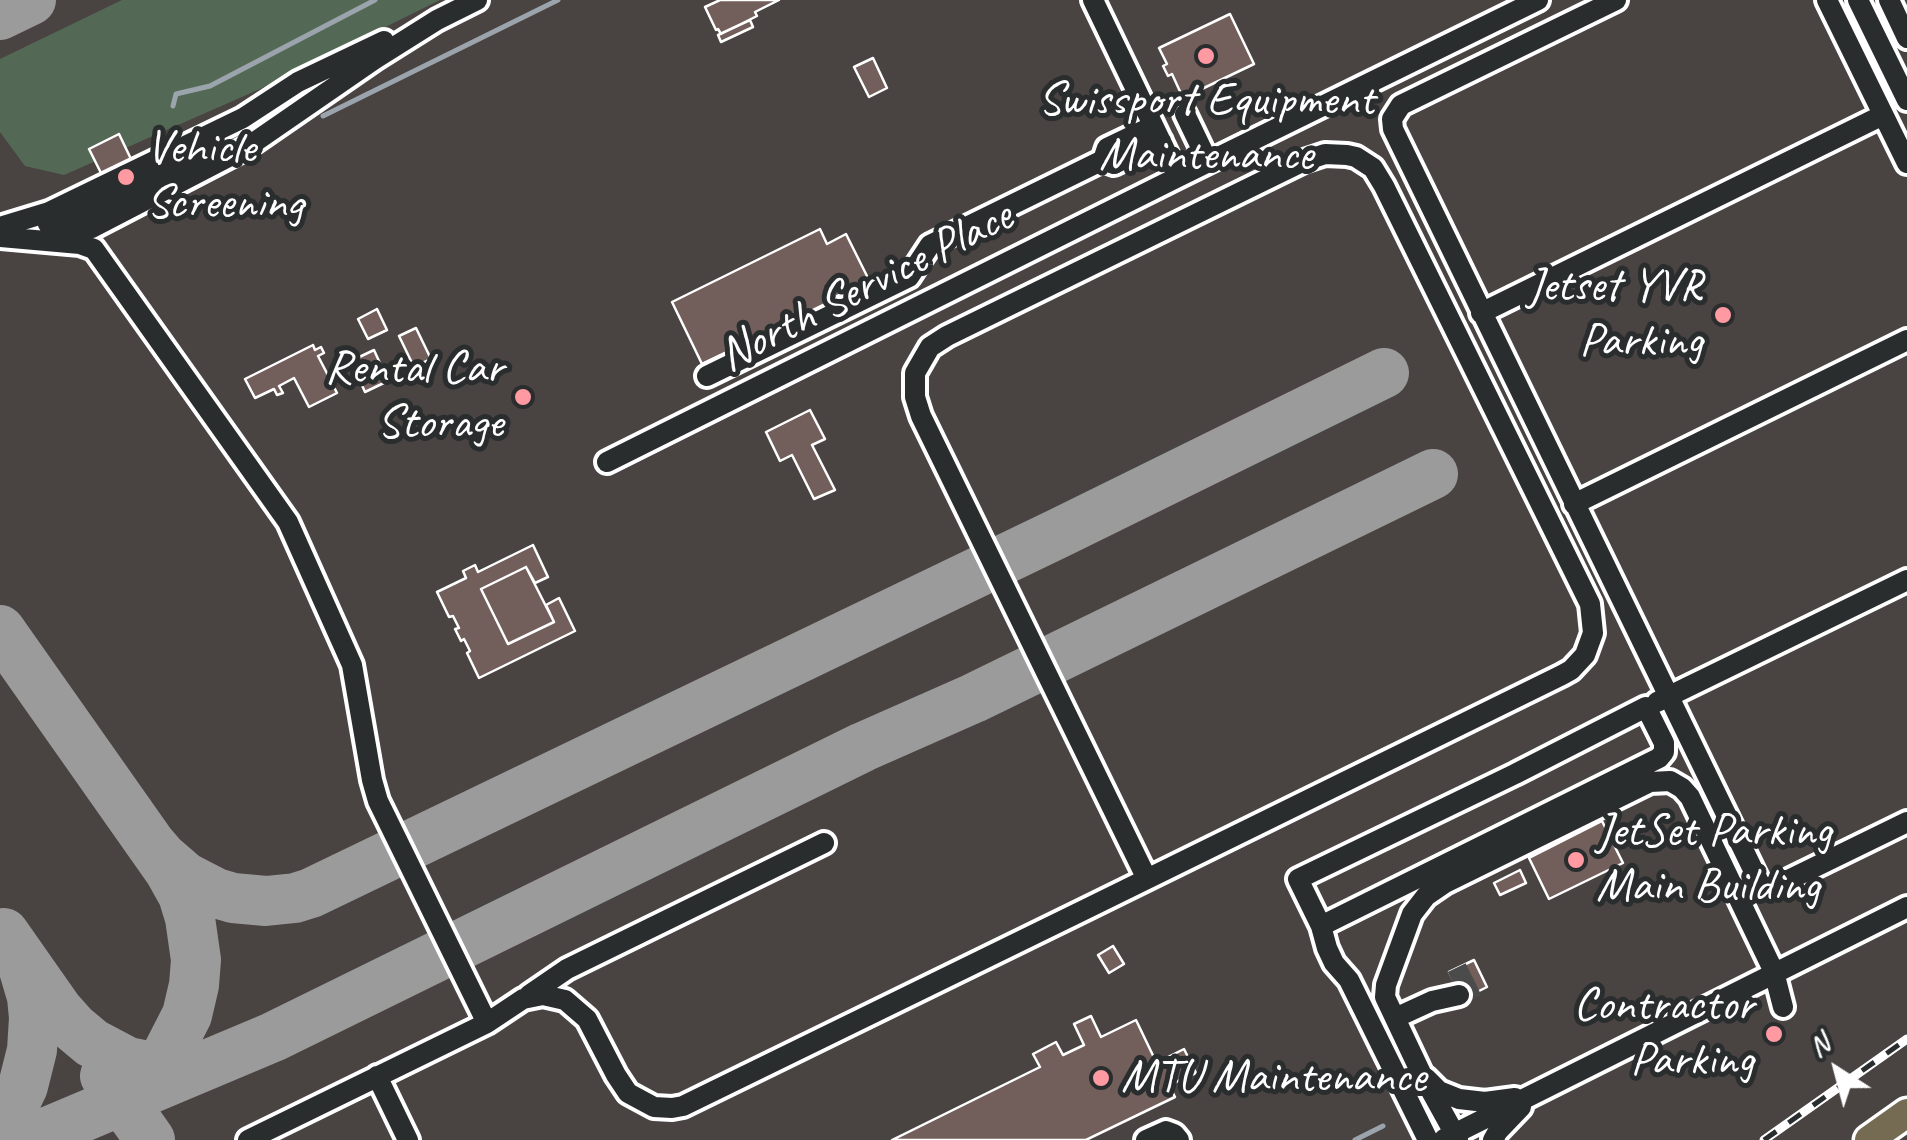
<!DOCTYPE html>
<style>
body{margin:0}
#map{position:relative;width:1907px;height:1140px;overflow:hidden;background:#383737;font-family:Caveat,sans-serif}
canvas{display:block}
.north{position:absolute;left:1787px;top:1020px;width:100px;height:100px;-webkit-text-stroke:8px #2a2d2e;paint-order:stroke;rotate:324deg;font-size:28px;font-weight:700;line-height:40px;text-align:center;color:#fff}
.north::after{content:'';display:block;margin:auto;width:35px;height:45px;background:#fff;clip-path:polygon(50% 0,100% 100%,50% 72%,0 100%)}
</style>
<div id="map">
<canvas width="1907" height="1140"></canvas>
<div class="north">N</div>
</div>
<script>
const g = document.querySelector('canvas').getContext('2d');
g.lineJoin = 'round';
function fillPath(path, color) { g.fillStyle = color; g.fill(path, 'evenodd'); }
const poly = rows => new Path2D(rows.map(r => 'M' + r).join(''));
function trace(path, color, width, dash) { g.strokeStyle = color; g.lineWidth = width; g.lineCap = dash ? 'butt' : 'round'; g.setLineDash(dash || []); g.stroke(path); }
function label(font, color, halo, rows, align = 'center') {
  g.font = font + ' Caveat,sans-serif'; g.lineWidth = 10; g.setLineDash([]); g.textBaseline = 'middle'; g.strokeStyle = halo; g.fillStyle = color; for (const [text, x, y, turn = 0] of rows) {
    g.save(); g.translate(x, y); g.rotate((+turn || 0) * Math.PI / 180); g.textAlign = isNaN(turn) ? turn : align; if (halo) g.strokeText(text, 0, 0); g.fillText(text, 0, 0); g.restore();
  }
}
const built = poly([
 [0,0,1907,0,1907,1140,0,1140]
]);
const green = poly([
 [122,0,440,0,260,89,64,175,25,166,0,132,0,59]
]);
const stream = poly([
 [173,106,176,94,210,86,375,0],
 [323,116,558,0],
 [1355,1140,1383,1126]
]);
const taxiway = poly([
 [0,15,31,0],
 [0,630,169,870,183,895,190,918,196,960,194,985,187,1015,167,1054,150,1074,130,1092],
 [150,843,163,858,185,877,216,893,233,898,266,901,295,898,311,893,1061,532,1384,373],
 [4,933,58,1010,74,1028,92,1043,128,1062,163,1069,185,1068],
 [105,1076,150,1140],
 [0,1128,8,1117,23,1086,32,1050,34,1018,32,997,24,970],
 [28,1140,273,1037,863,747,974,698,1433,474]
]);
const building = poly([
 [720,0,779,0,755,12,757,16,721,34,718,29,716,30,705,7,720,0],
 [1230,14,1254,64,1183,98,1172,74,1168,76,1163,66,1167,64,1159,48,1230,14],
 [750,20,753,27,721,42,718,35,750,20],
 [873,58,887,88,869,97,854,67,873,58],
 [119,134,131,159,145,152,162,186,104,215,87,181,101,173,89,149,119,134],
 [820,229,827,244,846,234,869,280,837,296,839,299,702,364,672,302,820,229],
 [377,309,387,330,368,339,358,319,377,309],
 [416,328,431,359,414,367,399,336,416,328],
 [313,345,315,350,321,347,324,353,318,356,331,381,334,379,336,383,333,385,337,393,309,407,294,378,279,386,283,393,277,395,274,389,255,398,245,379,313,345],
 [374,350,388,381,365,392,351,361,374,350],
 [810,410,825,439,812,445,835,490,814,499,792,455,780,461,766,432,810,410],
 [533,545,548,577,535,583,526,567,481,589,508,644,554,622,546,605,559,598,575,631,479,678,467,653,470,651,464,639,461,641,455,629,459,628,453,616,449,617,437,592,466,578,463,571,475,565,478,572,533,545],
 [526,567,554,622,508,644,481,589,526,567],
 [1602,821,1623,863,1549,899,1529,858,1602,821],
 [1520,870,1526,883,1500,895,1494,883,1520,870],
 [1113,946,1124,964,1109,973,1098,955,1113,946],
 [1474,960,1487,987,1463,999,1449,972,1474,960],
 [1091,1016,1101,1037,1136,1020,1159,1068,1162,1067,1160,1061,1184,1049,1196,1073,1169,1085,1175,1097,1086,1140,892,1140,1040,1067,1033,1054,1056,1042,1063,1055,1084,1045,1074,1024,1091,1016]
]);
const minorTunnel = poly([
 [1452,981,1479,968],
 [1459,995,1486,982]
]);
const minor = poly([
 [1093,0,1178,177],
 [1616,0,1401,105,1392,119,1393,129,1760,884,1766,888,1774,887,1907,822],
 [1827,0,1907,163],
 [1858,0,1907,100],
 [1889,0,1907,38],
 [1185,114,1208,162],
 [1153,126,1107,148,1103,160,1114,164,1161,141],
 [48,224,89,209,207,150],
 [0,227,49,212,243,118,298,82,384,41],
 [0,237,80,244,94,249,288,522,352,665,372,780,378,801,487,1023],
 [59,238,92,228,246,148,375,59,437,20,477,0],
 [1481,313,1883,115],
 [707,376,909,277,930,245,1103,160],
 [607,462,1178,177,1538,0],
 [1574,504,1907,340],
 [1657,702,1907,580],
 [1321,926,1659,758,1664,752,1664,743,1646,707,1515,774,1298,879,1321,926,1327,948,1334,963,1349,980,1428,1140],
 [529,995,567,969,824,843],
 [1395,1018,1432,1001,1459,995],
 [377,1076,408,1140],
 [1426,1078,1439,1091,1459,1099,1485,1102,1515,1098],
 [1444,1139,1907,907],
 [248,1140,487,1023,523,999,543,995,565,1000,587,1019,616,1075,628,1093,654,1107,672,1108,683,1106,1086,909,1562,675,1571,670,1585,655,1593,633,1590,604,1384,186,1373,168,1356,157,1347,155,1325,154,1304,161,947,336,930,347,915,373,915,397,921,416,1147,879],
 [1146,1140,1166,1131,1174,1134,1179,1140],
 [1458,1140,1421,1073,1385,997,1386,985,1412,914,1426,896,1445,883,1650,782,1670,781,1682,788,1690,797,1774,972,1783,1007],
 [1493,1140,1498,1131,1521,1107]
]);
const major = poly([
 [1869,1140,1907,1113]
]);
const rail = poly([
 [1764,1140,1907,1039]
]);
const markers = [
 [1206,56,10,"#ff9aa2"],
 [126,177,10,"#ff9aa2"],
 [1723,315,10,"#ff9aa2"],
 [523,397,10,"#ff9aa2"],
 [1576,860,10,"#ff9aa2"],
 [1774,1034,10,"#ff9aa2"],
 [1101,1078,10,"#ff9aa2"]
];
const poiNames = [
 ["Swissport Equipment",1206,101,"center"],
 ["Maintenance",1206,156,"center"],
 ["Vehicle",146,149],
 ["Screening",146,204],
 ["Jetset YVR",1703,287,"right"],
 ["Parking",1703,342,"right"],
 ["Rental Car",503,369,"right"],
 ["Storage",503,424,"right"],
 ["JetSet Parking",1596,832],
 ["Main Building",1596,887],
 ["Contractor",1754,1006,"right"],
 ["Parking",1754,1061,"right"],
 ["MTU Maintenance",1121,1078]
];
const streetNames = [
 ["North Service Place",866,287,-27]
];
fillPath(built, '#494342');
fillPath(green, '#546955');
trace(stream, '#9ba4ac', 5);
trace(taxiway, '#9c9b9b', 50);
fillPath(building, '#725f5b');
trace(building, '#fff', 2.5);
trace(minorTunnel, '#4c4b4b', 20, [20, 10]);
trace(minor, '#fff', 28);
trace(major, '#fff', 35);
trace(minor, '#2a2d2e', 20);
trace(major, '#746b52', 28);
trace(rail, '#fff', 9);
trace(rail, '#2a2d2e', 5, [15]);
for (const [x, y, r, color] of markers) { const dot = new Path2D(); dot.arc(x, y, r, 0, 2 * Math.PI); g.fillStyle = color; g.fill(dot); trace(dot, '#2a2d2e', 4); }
label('48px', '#fff', '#2a2d2e', poiNames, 'left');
label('48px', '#fff', '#2a2d2e', streetNames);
</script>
